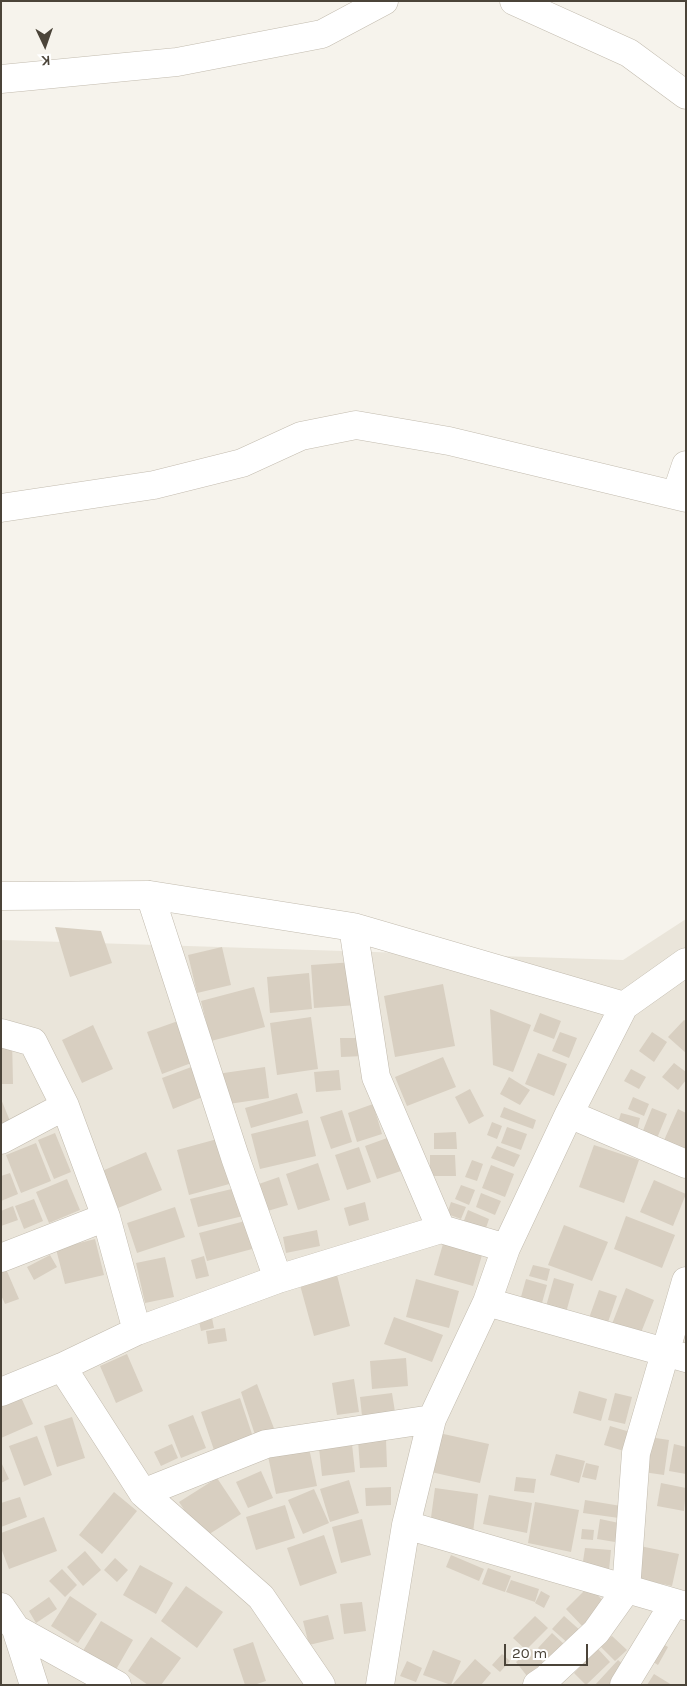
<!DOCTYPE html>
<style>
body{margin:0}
#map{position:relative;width:687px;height:1686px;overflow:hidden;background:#f6f3ec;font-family:Karla,sans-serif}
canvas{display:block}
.frame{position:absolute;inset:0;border:2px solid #4b4439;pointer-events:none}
.north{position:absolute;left:20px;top:20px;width:50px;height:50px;-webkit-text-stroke:4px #fff;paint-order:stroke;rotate:177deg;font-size:14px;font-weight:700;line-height:20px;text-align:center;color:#4b4439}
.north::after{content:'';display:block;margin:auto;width:18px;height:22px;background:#4b4439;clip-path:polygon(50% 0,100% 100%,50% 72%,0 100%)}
.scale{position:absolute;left:504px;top:1644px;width:84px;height:22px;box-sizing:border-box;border:2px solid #4b4439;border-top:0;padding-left:6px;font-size:15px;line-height:18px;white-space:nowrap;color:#4b4439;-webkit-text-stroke:4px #fff;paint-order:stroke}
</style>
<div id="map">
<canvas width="687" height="1686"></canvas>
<div class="frame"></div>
<div class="north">K</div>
<div class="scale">20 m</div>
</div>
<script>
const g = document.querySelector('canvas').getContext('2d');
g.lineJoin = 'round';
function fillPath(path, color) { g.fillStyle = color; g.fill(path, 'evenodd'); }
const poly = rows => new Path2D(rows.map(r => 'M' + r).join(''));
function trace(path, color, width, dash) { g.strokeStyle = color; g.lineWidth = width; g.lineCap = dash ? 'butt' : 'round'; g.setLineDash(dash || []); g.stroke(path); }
const residential = poly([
 [686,919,686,1685,1,1685,1,940,623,960]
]);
const building = poly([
 [55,927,101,931,112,963,70,977],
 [222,947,231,985,197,993,188,955],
 [354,962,357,1005,314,1008,311,965],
 [309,973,312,1009,270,1013,267,977],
 [443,984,455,1046,395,1057,384,996],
 [254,987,265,1027,211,1041,201,1001],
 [490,1009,531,1025,513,1072,493,1065],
 [540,1013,561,1021,554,1039,533,1031],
 [311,1017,318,1069,277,1075,270,1023],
 [684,1020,686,1021,686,1053,668,1037],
 [178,1021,194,1062,162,1074,147,1032],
 [93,1025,113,1069,82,1083,62,1040],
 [560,1032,577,1038,569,1058,552,1051],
 [652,1032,667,1042,654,1062,639,1051],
 [340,1038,363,1038,364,1056,341,1057],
 [12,1039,13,1084,1,1084,1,1040],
 [538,1053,567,1064,554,1096,525,1084],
 [443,1057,456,1087,407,1106,395,1077],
 [674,1063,686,1072,686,1080,678,1090,662,1077],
 [194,1066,205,1096,173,1109,162,1078],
 [265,1067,269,1098,222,1105,217,1074],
 [631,1069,646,1077,639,1089,624,1081],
 [339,1070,341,1090,316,1092,314,1072],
 [509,1077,530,1090,520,1105,500,1094],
 [470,1089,484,1116,469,1124,455,1097],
 [297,1093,303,1113,251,1128,245,1108],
 [633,1097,649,1104,644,1116,628,1109],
 [1,1099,10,1121,1,1125],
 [373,1104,382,1134,357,1142,348,1113],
 [504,1107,536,1120,533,1129,500,1117],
 [652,1108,667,1114,655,1143,640,1138],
 [678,1109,686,1113,686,1157,661,1147],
 [342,1110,352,1142,331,1149,320,1117],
 [621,1113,640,1118,635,1138,615,1132],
 [308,1120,316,1156,260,1169,251,1134],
 [492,1122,502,1126,497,1139,487,1135],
 [507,1127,527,1134,521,1150,501,1143],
 [456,1132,457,1149,434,1149,434,1133],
 [55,1133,71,1172,54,1179,38,1140],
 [390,1137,401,1171,377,1179,365,1146],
 [221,1138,233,1183,189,1195,177,1150],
 [36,1143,51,1181,21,1193,6,1155],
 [594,1145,639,1160,624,1203,579,1187],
 [497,1146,520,1155,514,1167,491,1158],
 [359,1147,371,1182,347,1190,335,1155],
 [146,1152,162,1190,118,1208,102,1171],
 [430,1155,455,1155,456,1176,430,1176],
 [472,1160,483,1164,477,1181,465,1177],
 [318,1163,330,1200,298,1210,286,1174],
 [491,1165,514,1174,505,1197,482,1188],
 [10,1173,18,1194,1,1201,1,1176],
 [279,1177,288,1205,264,1212,256,1185],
 [67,1179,80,1210,49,1223,36,1192],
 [654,1180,686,1194,673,1226,640,1212],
 [461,1185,475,1190,469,1205,455,1199],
 [236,1188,243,1216,198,1227,190,1199],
 [481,1193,501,1201,495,1215,476,1207],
 [34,1199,43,1221,24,1229,15,1206],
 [365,1202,369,1220,349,1226,344,1208],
 [451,1202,466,1207,461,1219,447,1214],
 [13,1206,18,1220,1,1226,1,1211],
 [175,1207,185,1237,137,1253,127,1223],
 [468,1210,489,1219,485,1231,463,1223],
 [626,1216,675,1235,662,1268,614,1249],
 [249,1220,256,1248,207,1261,199,1233],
 [564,1225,608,1242,592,1281,548,1265],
 [317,1230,320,1246,286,1253,283,1237],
 [95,1239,104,1275,65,1284,56,1249],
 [443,1244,482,1255,473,1286,434,1275],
 [50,1255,57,1267,34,1280,27,1267],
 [204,1256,209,1276,196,1279,191,1260],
 [165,1257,174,1297,145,1303,136,1263],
 [533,1265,550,1269,547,1281,529,1276],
 [6,1269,19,1299,5,1304,1,1295,1,1271],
 [337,1275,350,1326,314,1336,300,1285],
 [554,1278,574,1284,565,1316,545,1310],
 [416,1279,459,1291,449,1328,406,1317],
 [526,1279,547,1285,540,1310,519,1304],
 [626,1288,654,1300,640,1335,612,1324],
 [599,1290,617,1296,607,1325,589,1318],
 [211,1313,214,1328,201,1331,198,1316],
 [394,1317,443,1335,432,1362,384,1344],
 [225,1328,227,1341,208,1344,206,1331],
 [127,1354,143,1391,116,1403,100,1366],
 [406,1358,408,1386,372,1389,370,1361],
 [354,1379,359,1412,337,1415,332,1383],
 [257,1384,275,1431,256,1438,241,1392],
 [579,1391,607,1399,601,1421,573,1413],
 [392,1393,395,1412,362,1416,360,1397],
 [615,1393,632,1397,625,1424,608,1420],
 [20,1395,33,1424,1,1438,1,1403],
 [240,1398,253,1437,214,1450,201,1412],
 [193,1415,206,1448,181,1458,168,1425],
 [72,1417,85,1458,57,1467,44,1426],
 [610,1426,630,1432,624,1451,604,1445],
 [439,1433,489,1444,480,1483,431,1472],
 [37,1436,52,1475,24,1486,9,1446],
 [649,1437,669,1440,664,1475,643,1472],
 [386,1439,387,1467,360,1468,358,1440],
 [172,1444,178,1458,161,1466,154,1452],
 [352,1444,355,1472,322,1476,319,1448],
 [674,1444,686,1447,686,1474,669,1471],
 [309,1448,317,1486,276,1494,268,1456],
 [556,1454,585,1461,579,1483,550,1475],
 [1,1462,9,1479,1,1483],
 [586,1463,599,1466,596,1480,582,1477],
 [261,1471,273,1498,248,1508,236,1482],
 [516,1477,536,1479,534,1493,514,1491],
 [217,1478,241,1514,203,1538,179,1502],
 [349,1480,359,1513,330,1522,320,1489],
 [661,1483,686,1488,684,1511,657,1506],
 [391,1487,391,1505,366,1506,365,1488],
 [435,1488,478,1494,473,1532,430,1525],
 [314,1489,329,1523,303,1534,288,1500],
 [114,1492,137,1511,102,1554,79,1535],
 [489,1495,532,1503,527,1533,483,1524],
 [20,1497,27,1517,1,1527,1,1503],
 [585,1500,621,1506,619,1518,583,1513],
 [535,1502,579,1510,571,1552,528,1543],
 [285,1505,295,1538,256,1550,246,1517],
 [44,1517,57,1551,9,1569,1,1548,1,1533],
 [362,1519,371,1555,341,1563,332,1527],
 [600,1519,619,1523,615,1542,597,1539],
 [582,1529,594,1530,593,1540,581,1539],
 [324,1535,337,1573,300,1586,287,1548],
 [635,1545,679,1554,672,1586,629,1577],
 [585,1548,611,1550,609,1570,582,1568],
 [85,1551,101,1570,83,1586,67,1567],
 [451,1555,484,1569,479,1581,446,1567],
 [115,1558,128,1570,117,1582,104,1570],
 [140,1565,173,1583,156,1614,123,1595],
 [488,1568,511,1576,505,1592,482,1584],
 [62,1569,77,1585,65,1597,49,1581],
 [511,1580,539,1589,535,1602,506,1592],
 [186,1586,223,1612,197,1648,161,1621],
 [589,1586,608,1606,585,1629,566,1609],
 [541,1591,550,1596,544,1608,535,1603],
 [70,1596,97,1614,78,1643,51,1626],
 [49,1597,57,1609,36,1623,29,1611],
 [362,1602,366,1631,344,1634,340,1604],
 [328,1615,334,1639,309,1645,303,1621],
 [535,1616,548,1628,526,1650,513,1638],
 [564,1616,582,1632,570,1645,552,1629],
 [101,1621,133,1640,114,1673,81,1654],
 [552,1633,565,1645,550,1660,538,1648],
 [612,1636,627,1650,615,1661,600,1646],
 [151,1637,181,1658,161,1685,148,1685,128,1671],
 [658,1641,668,1647,658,1665,647,1658],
 [253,1642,266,1681,254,1685,245,1685,233,1649],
 [531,1649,543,1662,527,1676,516,1662],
 [598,1649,610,1662,586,1685,574,1673],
 [433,1650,461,1661,451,1685,423,1675],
 [502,1654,510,1661,500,1672,492,1665],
 [475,1659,491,1673,481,1685,452,1685],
 [618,1660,630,1671,618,1685,595,1685],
 [407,1661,422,1668,416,1682,400,1676],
 [654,1674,672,1685,647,1685]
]);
const minor = poly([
 [514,1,629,53,686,95],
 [1,79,177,62,322,34,384,1],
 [676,495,686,465],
 [1,508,154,485,242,463,301,436,356,425,449,441,686,498],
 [150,895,235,1157,278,1279],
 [1,896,150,895,353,927,624,1006,569,1114,506,1248,487,1302,432,1419,406,1525,380,1685],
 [353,927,376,1077,441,1229],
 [624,1006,686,962],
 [1,1033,33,1042,65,1106,106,1217,137,1331],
 [569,1114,686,1164],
 [1,1140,65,1106],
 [1,1258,106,1217],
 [487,1302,686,1358],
 [62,1367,143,1493,261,1597,321,1685],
 [1,1392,62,1367,137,1331,278,1279,441,1229,506,1248],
 [143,1493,266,1444,432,1419],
 [406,1525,686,1606],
 [1,1607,16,1629,117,1685],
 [16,1629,34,1685],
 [537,1685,546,1679,596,1632,626,1590,636,1453,686,1281],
 [624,1685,674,1603]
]);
fillPath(residential, '#eae5da');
fillPath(building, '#d8cfc1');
trace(minor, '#c2bbae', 29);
trace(minor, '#fff', 28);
</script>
